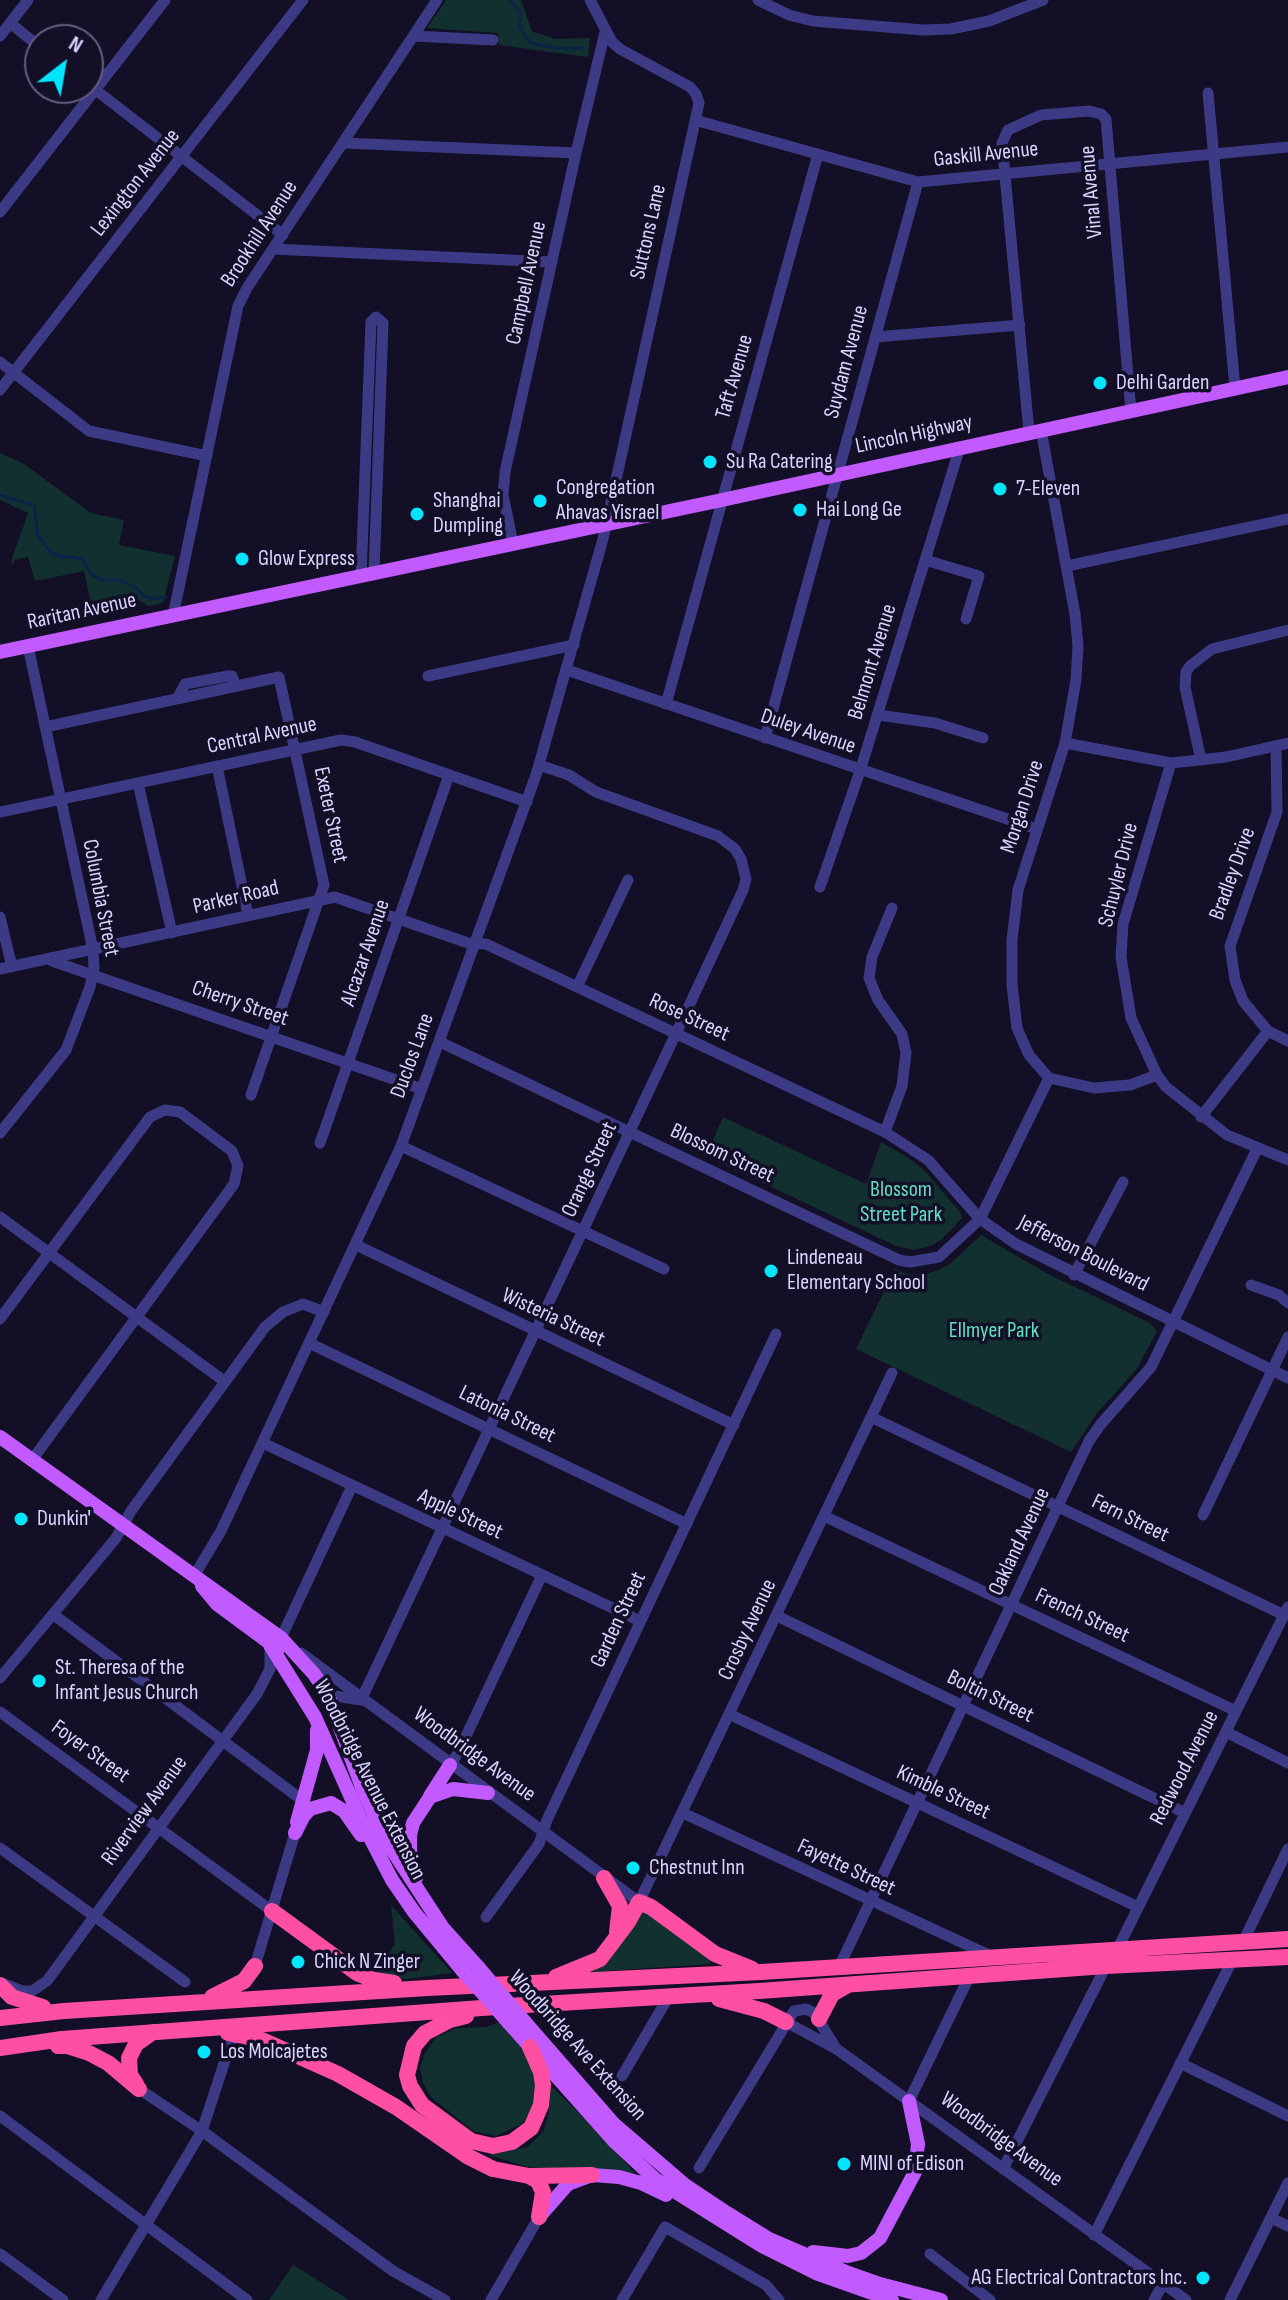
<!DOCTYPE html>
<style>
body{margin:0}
#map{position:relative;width:1288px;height:2300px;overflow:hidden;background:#130f26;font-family:"Sofia Sans Condensed",sans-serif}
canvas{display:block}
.north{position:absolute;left:24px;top:24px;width:80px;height:80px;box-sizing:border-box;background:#130f26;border:2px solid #625e7d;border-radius:50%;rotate:31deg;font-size:22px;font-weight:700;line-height:32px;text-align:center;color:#d9d4ff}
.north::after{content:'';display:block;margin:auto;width:28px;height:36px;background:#00e5ff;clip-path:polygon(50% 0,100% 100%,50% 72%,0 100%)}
</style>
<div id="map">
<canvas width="1288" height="2300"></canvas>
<div class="north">N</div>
</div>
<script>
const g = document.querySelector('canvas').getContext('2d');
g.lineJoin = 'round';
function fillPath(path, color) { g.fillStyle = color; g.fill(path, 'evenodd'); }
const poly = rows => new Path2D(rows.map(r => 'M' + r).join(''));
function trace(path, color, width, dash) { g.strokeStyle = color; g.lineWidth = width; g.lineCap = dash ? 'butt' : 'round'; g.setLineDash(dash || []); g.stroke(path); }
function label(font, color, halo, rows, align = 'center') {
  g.font = font + ' "Sofia Sans Condensed",sans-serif'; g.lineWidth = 7; g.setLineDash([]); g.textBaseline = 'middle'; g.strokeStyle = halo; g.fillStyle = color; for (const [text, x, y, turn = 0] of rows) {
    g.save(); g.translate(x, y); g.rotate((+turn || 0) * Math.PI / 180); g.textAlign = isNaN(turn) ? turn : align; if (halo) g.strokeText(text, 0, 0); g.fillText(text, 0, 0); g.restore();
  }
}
const green = poly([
 [446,0,521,0,532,31,555,39,590,38,588,57,499,45,498,33,427,28],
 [0,453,24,464,91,513,124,520,119,545,175,556,163,603,149,606,127,594,116,611,94,616,84,571,35,581,28,557,14,560,14,563,10,564,28,513,0,500],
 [723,1117,866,1184,881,1142,907,1157,924,1170,960,1212,962,1218,942,1239,933,1245,915,1250,896,1246,706,1156],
 [981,1235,1048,1274,1150,1323,1157,1331,1136,1370,1097,1413,1071,1452,856,1349,895,1269,906,1274,922,1275,938,1270,950,1264],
 [391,1905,452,1973,398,1980,375,1972,395,1944],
 [641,1908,713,1958,709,1964,590,1972],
 [504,2021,529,2052,540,2079,535,2105,522,2124,496,2136,473,2131,431,2097,423,2083,420,2068,424,2055,436,2037,457,2028,485,2027],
 [550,2085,579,2113,635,2173,528,2167,488,2155,528,2147,544,2130,549,2112],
 [293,2265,349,2300,269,2300]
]);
const stream = poly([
 [510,0,520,13,520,27,525,36,532,43,555,48,582,48],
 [0,495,34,505,38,535,50,552,60,556,82,559,92,575,101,580,119,580,135,587,144,596,152,599,165,597]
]);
const minor = poly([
 [758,0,789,15,813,21,923,30,951,29,989,21,1043,0],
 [10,23,40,47],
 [0,36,28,0],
 [414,36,493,40],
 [88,84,283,235],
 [1208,93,1235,388],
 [695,120,918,182,1288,147],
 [344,143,576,153],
 [0,212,165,0],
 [273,249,552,262],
 [875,337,1020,325],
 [0,362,89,431,207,456],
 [0,390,303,0],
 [1041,430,1075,614,1078,646,1076,680,1065,743,1018,890,1012,940,1012,985,1017,1028,1029,1055,1049,1078,1094,1088,1130,1085,1157,1075],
 [1029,432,1002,143,1008,130,1041,115,1089,111,1101,114,1106,119,1131,411],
 [513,543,503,495,505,472,576,153,605,32],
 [925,560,979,576,966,619],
 [1067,566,1288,519],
 [361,576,371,322,376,317,383,323,374,573],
 [173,616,238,306,247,288,437,0],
 [567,670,1037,829],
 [428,676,574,645],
 [177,699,185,684,228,676,232,676,236,686],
 [666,704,818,154],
 [878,715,935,723,983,738],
 [45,727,279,677,324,885,251,1095],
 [765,738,918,182],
 [1065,743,1171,763,1226,757,1288,743],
 [1276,746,1277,812,1230,946,1235,980,1243,1001,1268,1031,1288,1041],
 [1201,760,1185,687,1186,672,1190,666,1212,649,1288,630],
 [1171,763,1123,924,1121,957,1131,1018,1157,1075,1166,1087,1227,1135,1288,1160],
 [217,766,248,915],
 [138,783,172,933],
 [0,812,341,740,355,742,527,802],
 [820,887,860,771,960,447],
 [0,917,12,967],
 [52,961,422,1089],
 [0,969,335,897,468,943,486,944,885,1132,928,1160,980,1219,1016,1244,1288,1378],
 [577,987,628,880],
 [440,1042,899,1260,910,1262,939,1257,980,1219,1049,1078],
 [1201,1117,1268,1031],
 [885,1132,902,1086,906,1053,902,1034,878,1000,869,978,872,957,892,908],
 [0,1133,66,1050,90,987,94,968,93,950,28,646],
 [320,1143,449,775],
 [401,1146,664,1269],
 [0,1217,224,1381],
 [356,1245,734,1425],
 [1074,1275,1123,1182],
 [1251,1285,1279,1295,1288,1303],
 [0,1319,150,1117,165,1110,180,1112,232,1151,238,1166,234,1184,32,1460],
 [309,1343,687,1524],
 [871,1417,1284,1615],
 [263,1443,640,1621],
 [1203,1515,1288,1337],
 [824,1516,1236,1711],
 [194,1576,221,1531,401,1146,536,775,603,539,699,103,696,94,690,87,620,49,612,42,590,0],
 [54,1615,302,1800],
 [777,1616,1185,1813],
 [288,1643,281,1638,352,1486],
 [301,1653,639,1902,892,1373],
 [0,1678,116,1538,131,1511,265,1327,283,1312,303,1304,324,1312],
 [328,1695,361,1700],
 [361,1700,680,1025,743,890,746,879,741,859,735,849,718,836,596,792,569,775,539,765],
 [0,1712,272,1911],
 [731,1715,1138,1907],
 [1226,1732,1288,1763],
 [450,1765,458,1753,542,1575],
 [683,1813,991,1956],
 [0,1848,185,1982],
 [486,1917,539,1844,547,1820,776,1334],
 [1243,1942,1288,1849],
 [1118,1948,1288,1607],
 [840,1965,1089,1441,1101,1424,1151,1367,1257,1149],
 [255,1966,295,1833],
 [4,1984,22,1991,32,1991,47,1981,257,1694,270,1669,270,1646],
 [786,2022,838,2050,1186,2300],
 [1180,2063,1288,2116],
 [622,2076,669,1996],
 [139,2089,202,2131,393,2271,445,2300],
 [909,2101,970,1975],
 [0,2116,247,2300],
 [699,2168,794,2011,806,2009,814,2013,834,2045],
 [1003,2169,1106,1966],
 [1271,2218,1288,2226],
 [1094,2235,1232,1961],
 [0,2254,63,2300],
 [930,2254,990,2300],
 [101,2300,202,2131,231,2042],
 [491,2300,539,2217],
 [622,2300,665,2227,766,2285,779,2300],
 [1154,2300,1163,2284],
 [1230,2300,1288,2183]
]);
const major = poly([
 [0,652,722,500,1288,377],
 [0,1437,281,1638,314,1674,328,1695,363,1790,385,1839,443,1928,479,1968],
 [202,1586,217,1604,278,1649],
 [270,1645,315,1717,362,1822,392,1880,414,1912,462,1970],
 [430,1796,450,1765],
 [297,1822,317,1750,317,1730],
 [295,1833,303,1817,310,1809,331,1803,344,1811,361,1835],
 [416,1878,410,1863,410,1835,413,1823,430,1797,453,1789,488,1793],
 [525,2022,614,2124,685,2185,727,2213,769,2239,846,2272,880,2284,941,2300],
 [509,2023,614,2141,655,2179,762,2246,818,2274,892,2300],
 [539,2217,568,2184,592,2175,619,2177,641,2183,666,2195],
 [813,2252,848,2256,861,2253,880,2238,915,2172,918,2144,909,2101]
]);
const highway = poly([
 [604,1878,620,1906,617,1932],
 [272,1911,357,1973,374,1980,394,1983],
 [556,1977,600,1959,628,1922,639,1902,651,1907,715,1954,752,1969],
 [0,1985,12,1997,43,2007],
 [212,1997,244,1981,255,1966],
 [719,1999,764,2011,786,2022],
 [466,2016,450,2020,425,2033,414,2046,407,2075,410,2086,422,2105,471,2141,493,2146,512,2142,531,2128,541,2105,543,2085,541,2072,530,2047],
 [0,2018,64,2011,427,1988,761,1972,1288,1939],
 [819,2019,832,1994,848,1985],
 [228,2033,262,2040,338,2074,396,2107,467,2156,493,2169,529,2176,592,2175],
 [58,2046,67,2046,89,2053,108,2063,139,2089],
 [0,2048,62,2039,509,2006,759,1991,1106,1966,1288,1957],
 [136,2084,130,2075,129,2058,136,2044,153,2032],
 [529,2176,538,2181,543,2192,539,2217]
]);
const majorBridge = poly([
 [479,1968,525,2022],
 [462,1970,509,2023]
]);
const markers = [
 [1100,383,8,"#00e5ff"],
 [710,462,8,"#00e5ff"],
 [1000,489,8,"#00e5ff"],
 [540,501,8,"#00e5ff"],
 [800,510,8,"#00e5ff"],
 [417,514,8,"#00e5ff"],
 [242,559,8,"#00e5ff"],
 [771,1271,8,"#00e5ff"],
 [21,1519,8,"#00e5ff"],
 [39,1681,8,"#00e5ff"],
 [633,1868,8,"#00e5ff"],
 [298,1962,8,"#00e5ff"],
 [204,2052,8,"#00e5ff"],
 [844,2164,8,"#00e5ff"],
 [1203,2278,8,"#00e5ff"]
];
const streetNames = [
 ["Gaskill Avenue",986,155,-6],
 ["Lexington Avenue",136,183,-52],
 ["Vinal Avenue",1092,192,-95],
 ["Suttons Lane",649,232,-77],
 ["Brookhill Avenue",260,234,-57],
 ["Campbell Avenue",527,283,-78],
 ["Suydam Avenue",847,362,-75],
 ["Taft Avenue",735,377,-74],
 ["Lincoln Highway",914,435,-12],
 ["Raritan Avenue",82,612,-12],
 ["Belmont Avenue",873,662,-73],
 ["Duley Avenue",808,732,19],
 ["Central Avenue",262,736,-12],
 ["Morgan Drive",1023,807,-72],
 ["Exeter Street",330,815,78],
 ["Bradley Drive",1233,874,-70],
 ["Schuyler Drive",1119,875,-76],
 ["Columbia Street",100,898,79],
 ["Parker Road",236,898,-13],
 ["Alcazar Avenue",366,953,-71],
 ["Cherry Street",240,1004,19],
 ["Rose Street",689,1018,25],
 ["Duclos Lane",413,1056,-70],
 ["Blossom Street",722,1154,25],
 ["Orange Street",590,1170,-65],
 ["Jefferson Boulevard",1083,1254,27],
 ["Wisteria Street",553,1318,25],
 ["Latonia Street",507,1415,26],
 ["Apple Street",460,1515,25],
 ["Fern Street",1130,1519,26],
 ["Oakland Avenue",1020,1542,-65],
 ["French Street",1082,1616,25],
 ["Garden Street",619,1620,-65],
 ["Crosby Avenue",748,1630,-65],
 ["Boltin Street",990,1697,26],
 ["Foyer Street",90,1752,36],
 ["Woodbridge Avenue",474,1755,36],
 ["Redwood Avenue",1185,1768,-63],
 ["Woodbridge Avenue Extension",369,1780,63],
 ["Kimble Street",943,1793,25],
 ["Riverview Avenue",145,1811,-54],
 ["Fayette Street",846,1868,25],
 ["Woodbridge Ave Extension",577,2046,48],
 ["Woodbridge Avenue",1001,2140,36]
];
const poiNames = [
 ["Delhi Garden",1116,383],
 ["Su Ra Catering",726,462],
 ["Congregation",556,488],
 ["Ahavas Yisrael",556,513],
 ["7-Eleven",1016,489],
 ["Shanghai",433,501],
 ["Dumpling",433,526],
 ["Hai Long Ge",816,510],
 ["Glow Express",258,559],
 ["Lindeneau",787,1258],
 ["Elementary School",787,1283],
 ["Dunkin'",37,1519],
 ["St. Theresa of the",55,1668],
 ["Infant Jesus Church",55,1693],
 ["Chestnut Inn",649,1868],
 ["Chick N Zinger",314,1962],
 ["Los Molcajetes",220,2052],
 ["MINI of Edison",860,2164],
 ["AG Electrical Contractors Inc.",1187,2278,"right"]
];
const parkNames = [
 ["Blossom",901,1190],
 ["Street Park",901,1215],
 ["Ellmyer Park",994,1331]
];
fillPath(green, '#12302f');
trace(stream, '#0c2248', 3);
trace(minor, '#3d3a85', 11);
trace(major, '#c25bff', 14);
trace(highway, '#ff4fa3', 16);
trace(majorBridge, '#c25bff', 14);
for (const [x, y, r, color] of markers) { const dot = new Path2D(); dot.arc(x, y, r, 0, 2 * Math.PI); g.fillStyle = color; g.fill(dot); trace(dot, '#130f26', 3); }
label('22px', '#d9d4ff', '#130f26', streetNames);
label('22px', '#d9d4ff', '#130f26', poiNames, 'left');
label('22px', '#5fe0c0', '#130f26', parkNames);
</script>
